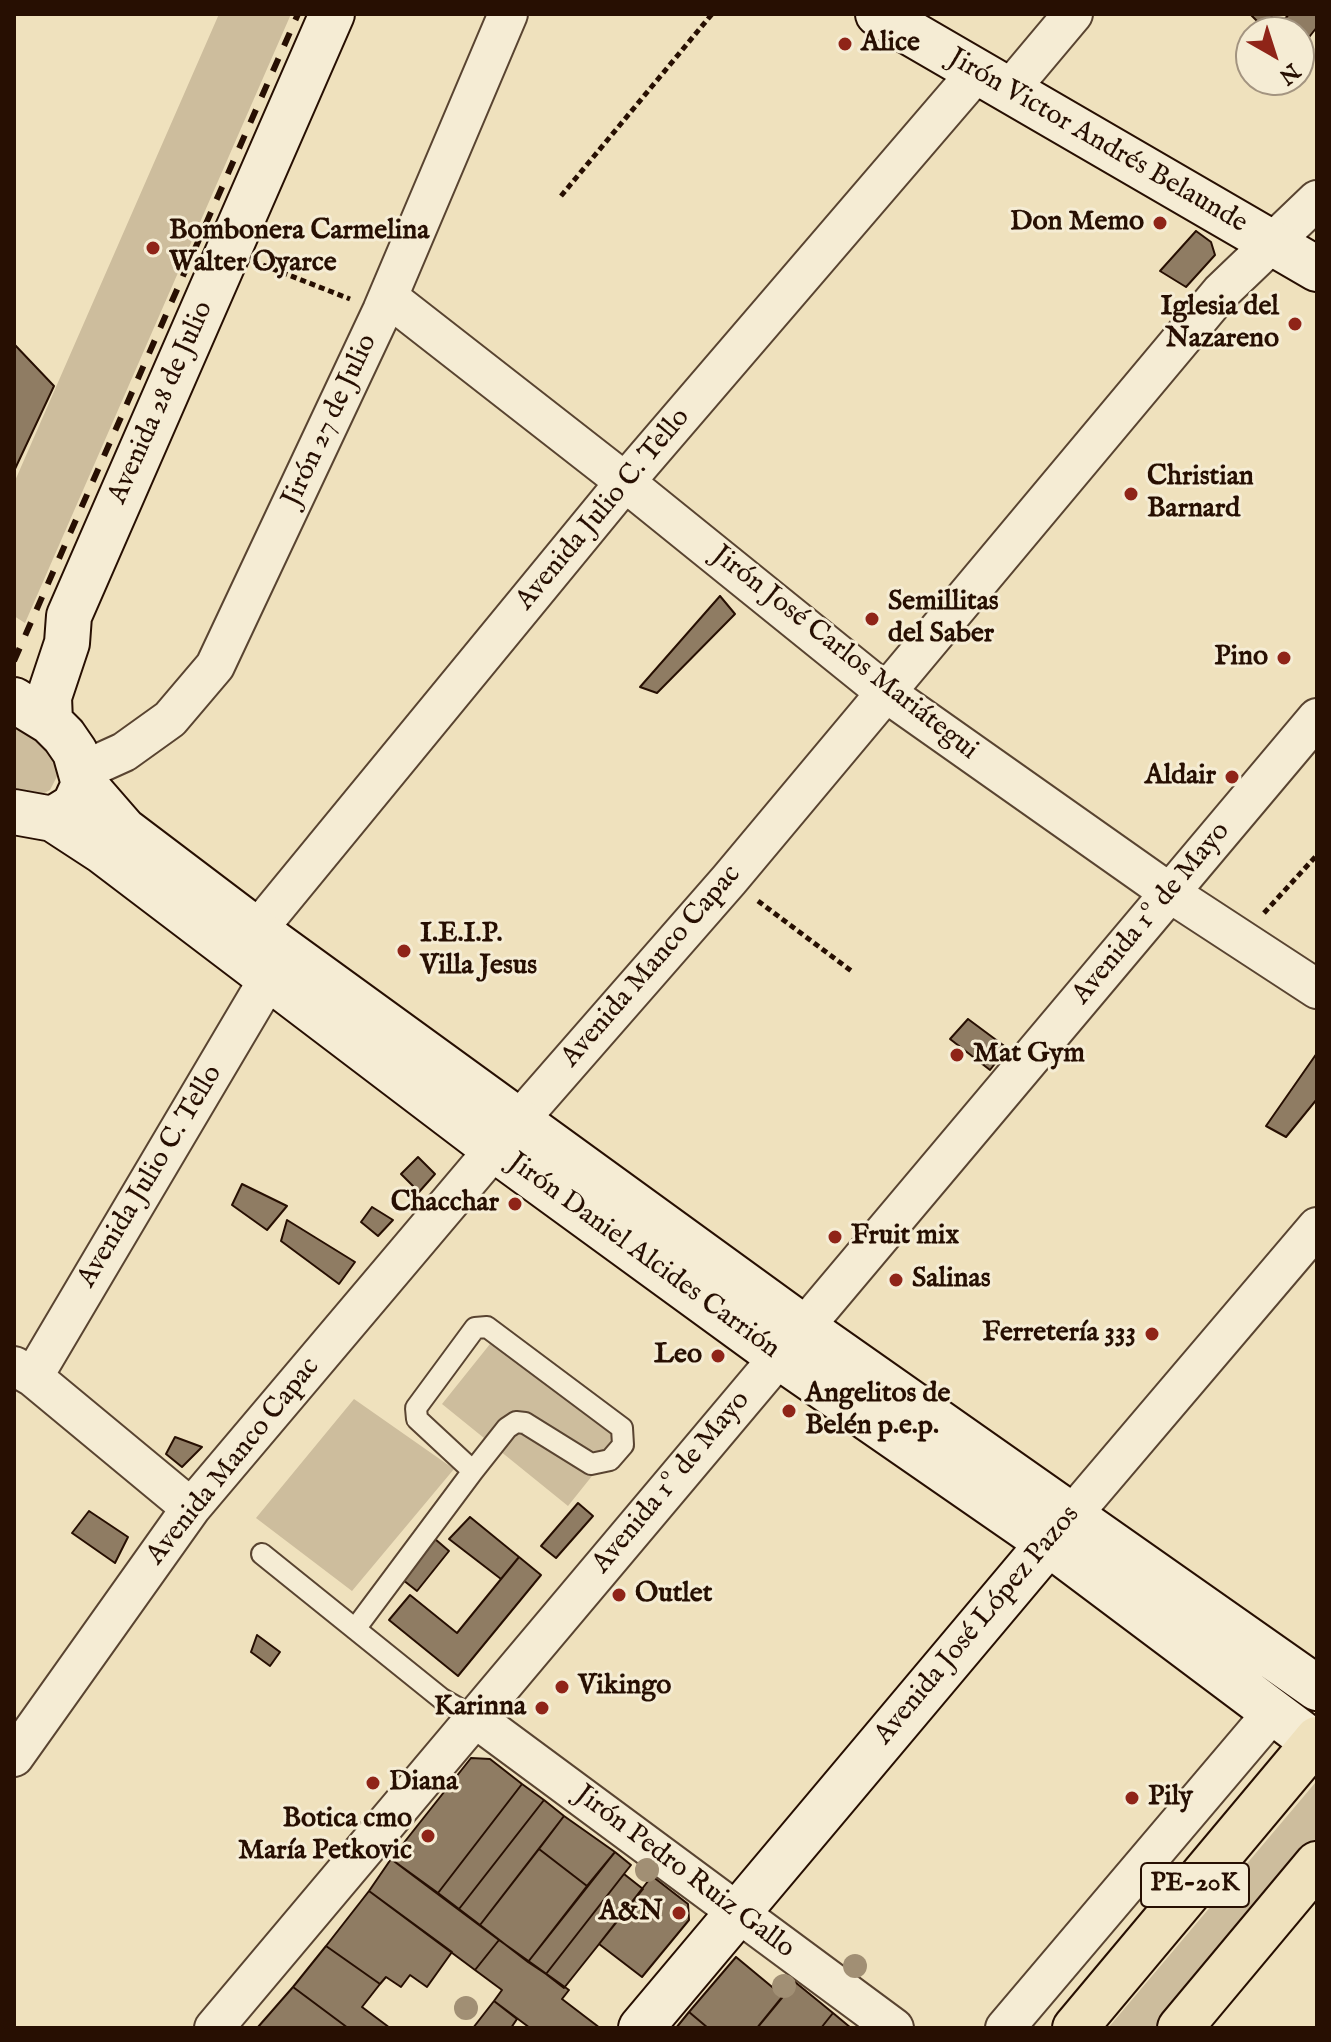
<!DOCTYPE html>
<meta charset="utf-8">
<style>
body{margin:0}
#map{position:relative;width:1331px;height:2042px;overflow:hidden;background:#efe1bd;font-family:"IM FELL English",serif}
canvas{display:block}
.frame{position:absolute;inset:0;border:16px solid #270f02;pointer-events:none}
.north{position:absolute;left:1235px;top:16px;width:80px;height:80px;box-sizing:border-box;background:#f5ecd4;border:2px solid #a39480;border-radius:50%;rotate:141deg;font-size:22px;font-weight:700;line-height:32px;text-align:center;color:#270f02}
.north::after{content:'';display:block;margin:auto;width:28px;height:36px;background:#8f2418;clip-path:polygon(50% 0,100% 100%,50% 72%,0 100%)}
</style>
<div id="map">
<canvas width="1331" height="2042"></canvas>
<div class="frame"></div>
<div class="north">N</div>
</div>
<script>
const g = document.querySelector('canvas').getContext('2d');
g.lineJoin = 'round';
function fillPath(path, color) { g.fillStyle = color; g.fill(path, 'evenodd'); }
const poly = rows => new Path2D(rows.map(r => 'M' + r).join(''));
function trace(path, color, width, dash) { g.strokeStyle = color; g.lineWidth = width; g.lineCap = dash ? 'butt' : 'round'; g.setLineDash(dash || []); g.stroke(path); }
function label(font, color, halo, rows, align = 'center') {
  g.font = font + ' "IM FELL English",serif'; g.lineWidth = 6; g.setLineDash([]); g.textBaseline = 'middle'; g.strokeStyle = halo; g.fillStyle = color; for (const [text, x, y, turn = 0] of rows) {
    g.save(); g.translate(x, y); g.rotate((+turn || 0) * Math.PI / 180); g.textAlign = isNaN(turn) ? turn : align; if (halo) g.strokeText(text, 0, 0); g.fillText(text, 0, 0); g.restore();
  }
}
const green = poly([
 [219,14,291,14,25,623,14,616,14,483],
 [14,723,22,726,63,765,50,790,37,797,14,796],
 [494,1339,620,1441,568,1506,442,1404],
 [354,1399,454,1469,352,1591,256,1518],
 [1315,1783,1317,1841,1157,2028,1108,2028]
]);
const building = poly([
 [1250,14,1274,14,1263,27,1250,14],
 [1289,14,1317,14,1317,27,1299,50,1299,32,1274,32,1289,14],
 [1196,231,1211,242,1215,255,1186,287,1160,271,1196,231],
 [14,344,54,386,14,471,14,344],
 [720,596,735,614,657,693,640,687,720,596],
 [968,1019,1007,1048,990,1070,950,1039,968,1019],
 [1317,1053,1317,1099,1286,1137,1266,1126,1317,1053],
 [418,1157,435,1174,419,1192,401,1174,418,1157],
 [242,1184,287,1206,267,1230,232,1205,242,1184],
 [372,1207,393,1220,378,1236,361,1222,372,1207],
 [287,1220,355,1262,339,1284,281,1241,287,1220],
 [175,1437,202,1447,182,1467,166,1454,175,1437],
 [578,1503,593,1516,556,1558,541,1546,578,1503],
 [89,1511,128,1537,115,1563,72,1533,89,1511],
 [470,1517,519,1557,501,1579,449,1539,470,1517],
 [435,1539,449,1551,417,1591,403,1580,435,1539],
 [519,1557,541,1575,458,1676,389,1620,410,1595,457,1633,519,1557],
 [257,1635,280,1652,270,1666,251,1652,257,1635],
 [471,1758,490,1759,522,1784,438,1893,391,1859,471,1758],
 [522,1784,544,1800,459,1909,438,1893,522,1784],
 [544,1800,564,1816,480,1925,459,1909,544,1800],
 [564,1816,615,1852,587,1886,539,1849,564,1816],
 [539,1849,587,1886,528,1962,480,1925,539,1849],
 [615,1852,631,1865,546,1974,528,1962,615,1852],
 [391,1859,499,1940,475,1970,369,1891,391,1859],
 [624,1874,643,1889,564,1988,546,1974,624,1874],
 [652,1876,688,1904,689,1920,642,1977,599,1944,652,1876],
 [369,1891,452,1952,427,1987,410,1975,401,1987,386,1977,380,1984,326,1946,369,1891],
 [499,1940,569,1990,562,1999,600,2028,530,2028,494,2001,502,1990,475,1970,499,1940],
 [326,1946,380,1984,362,2007,390,2028,348,2028,293,1987,326,1946],
 [736,1957,783,1996,757,2028,708,2028,689,2012,736,1957],
 [795,1982,833,2013,821,2028,757,2028,795,1982],
 [293,1987,348,2028,258,2027,293,1987],
 [494,2001,517,2019,511,2028,473,2028,494,2001],
 [689,2012,708,2028,676,2028,689,2012],
 [833,2013,851,2028,821,2028,833,2013]
]);
const path = poly([
 [561,196,712,14],
 [263,265,350,299],
 [758,901,854,973],
 [1264,913,1317,855]
]);
const lane = poly([
 [262,1554,442,1699,475,1718],
 [355,1629,473,1471,417,1419,416,1408,475,1328,487,1327,622,1428,623,1445,610,1460,591,1464,525,1423,516,1422,507,1428,473,1471]
]);
const street = poly([
 [1010,89,1073,14],
 [388,297,625,482,885,692,1170,893,1317,989],
 [82,771,124,752,170,719,215,666,382,311,508,14],
 [239,952,625,482,977,72],
 [14,1366,33,1377,191,1508],
 [33,1377,269,978],
 [1072,1515,1317,1227],
 [475,1718,894,2028],
 [14,1757,191,1508,520,1119,729,880,1221,292,1317,200],
 [214,2028,1317,718],
 [1005,2028,1273,1712]
]);
const secondary = poly([
 [878,14,1317,269],
 [14,700,50,722,64,736,75,752,84,784,74,806,53,819,14,812],
 [50,722,49,697,67,643,69,616,332,14],
 [84,784,124,830,256,930,803,1327,1317,1688],
 [53,819,102,851,494,1149,778,1356,1048,1543,1317,1745],
 [641,2028,1068,1520]
]);
const highway = poly([
 [1075,2028,1317,1739],
 [1180,2028,1317,1864]
]);
const rail = poly([
 [14,661,298,14]
]);
const trees = [
 [647,1870],
 [855,1966],
 [784,1986],
 [466,2008]
];
const markers = [
 [845,44,8,"#8f2418"],
 [1160,223,8,"#8f2418"],
 [153,248,8,"#8f2418"],
 [1295,324,8,"#8f2418"],
 [1131,494,8,"#8f2418"],
 [872,619,8,"#8f2418"],
 [1284,658,8,"#8f2418"],
 [1232,777,8,"#8f2418"],
 [404,951,8,"#8f2418"],
 [957,1055,8,"#8f2418"],
 [515,1204,8,"#8f2418"],
 [835,1237,8,"#8f2418"],
 [896,1280,8,"#8f2418"],
 [1152,1334,8,"#8f2418"],
 [718,1356,8,"#8f2418"],
 [789,1411,8,"#8f2418"],
 [619,1595,8,"#8f2418"],
 [562,1687,8,"#8f2418"],
 [542,1708,8,"#8f2418"],
 [373,1783,8,"#8f2418"],
 [1132,1798,8,"#8f2418"],
 [428,1836,8,"#8f2418"],
 [679,1913,8,"#8f2418"]
];
const shields = [
 [1195,1885,108]
];
const shieldNames = [
 ["PE-20K",1195,1885]
];
const poiNames = [
 ["Alice",861,44],
 ["Don Memo",1144,223,"right"],
 ["Bombonera Carmelina",169,232],
 ["Walter Oyarce",169,264],
 ["Iglesia del",1279,308,"right"],
 ["Nazareno",1279,340,"right"],
 ["Christian",1147,478],
 ["Barnard",1147,510],
 ["Semillitas",888,603],
 ["del Saber",888,635],
 ["Pino",1268,658,"right"],
 ["Aldair",1216,777,"right"],
 ["I.E.I.P.",420,935],
 ["Villa Jesus",420,967],
 ["Mat Gym",973,1055],
 ["Chacchar",499,1204,"right"],
 ["Fruit mix",851,1237],
 ["Salinas",912,1280],
 ["Ferretería 333",1136,1334,"right"],
 ["Leo",702,1356,"right"],
 ["Angelitos de",805,1395],
 ["Belén p.e.p.",805,1427],
 ["Outlet",635,1595],
 ["Vikingo",578,1687],
 ["Karinna",526,1708,"right"],
 ["Diana",389,1783],
 ["Pily",1148,1798],
 ["Botica cmo",412,1820,"right"],
 ["María Petkovic",412,1852,"right"],
 ["A&N",663,1913,"right"]
];
const streetNames = [
 ["Jirón Victor Andrés Belaunde",1097,142,30],
 ["Avenida 28 de Julio",162,403,-66],
 ["Jirón 27 de Julio",331,421,-65],
 ["Avenida Julio C. Tello",604,510,-50],
 ["Jirón José Carlos Mariátegui",844,654,38],
 ["Avenida 1º de Mayo",1152,914,-50],
 ["Avenida Manco Capac",652,967,-49],
 ["Avenida Julio C. Tello",151,1177,-59],
 ["Jirón Daniel Alcides Carrión",643,1257,36],
 ["Avenida Manco Capac",234,1462,-51],
 ["Avenida 1º de Mayo",672,1483,-50],
 ["Avenida José López Pazos",978,1626,-50],
 ["Jirón Pedro Ruiz Gallo",684,1873,37]
];
fillPath(green, '#cdbd9d');
fillPath(building, '#8f7c63');
trace(building, '#270f02', 2);
trace(lane, '#594431', 24);
trace(street, '#594431', 42);
trace(secondary, '#270f02', 48);
trace(highway, '#270f02', 48);
trace(path, '#270f02', 5, [6, 4]);
trace(lane, '#f5ecd4', 20);
trace(street, '#f5ecd4', 38);
trace(secondary, '#f5ecd4', 44);
trace(highway, '#efe1bd', 44);
trace(rail, '#270f02', 6, [14, 14]);
g.fillStyle = '#a18f74';
for (const [x, y] of trees) { g.beginPath(); g.arc(x, y, 12, 0, 2 * Math.PI); g.fill(); }
for (const [x, y, r, color] of markers) { const dot = new Path2D(); dot.arc(x, y, r, 0, 2 * Math.PI); g.fillStyle = color; g.fill(dot); trace(dot, '#f5ecd4', 3); }
for (const [x, y, w] of shields) { const box = new Path2D(); box.roundRect(x - w / 2, y - 22, w, 44, 6); g.fillStyle = '#f5ecd4'; g.fill(box); trace(box, '#270f02', 2); }
label('bold 26px', '#270f02', null, shieldNames);
label('bold 28px', '#270f02', '#f5ecd4', poiNames, 'left');
label('28px', '#270f02', '#f5ecd4', streetNames);
</script>
